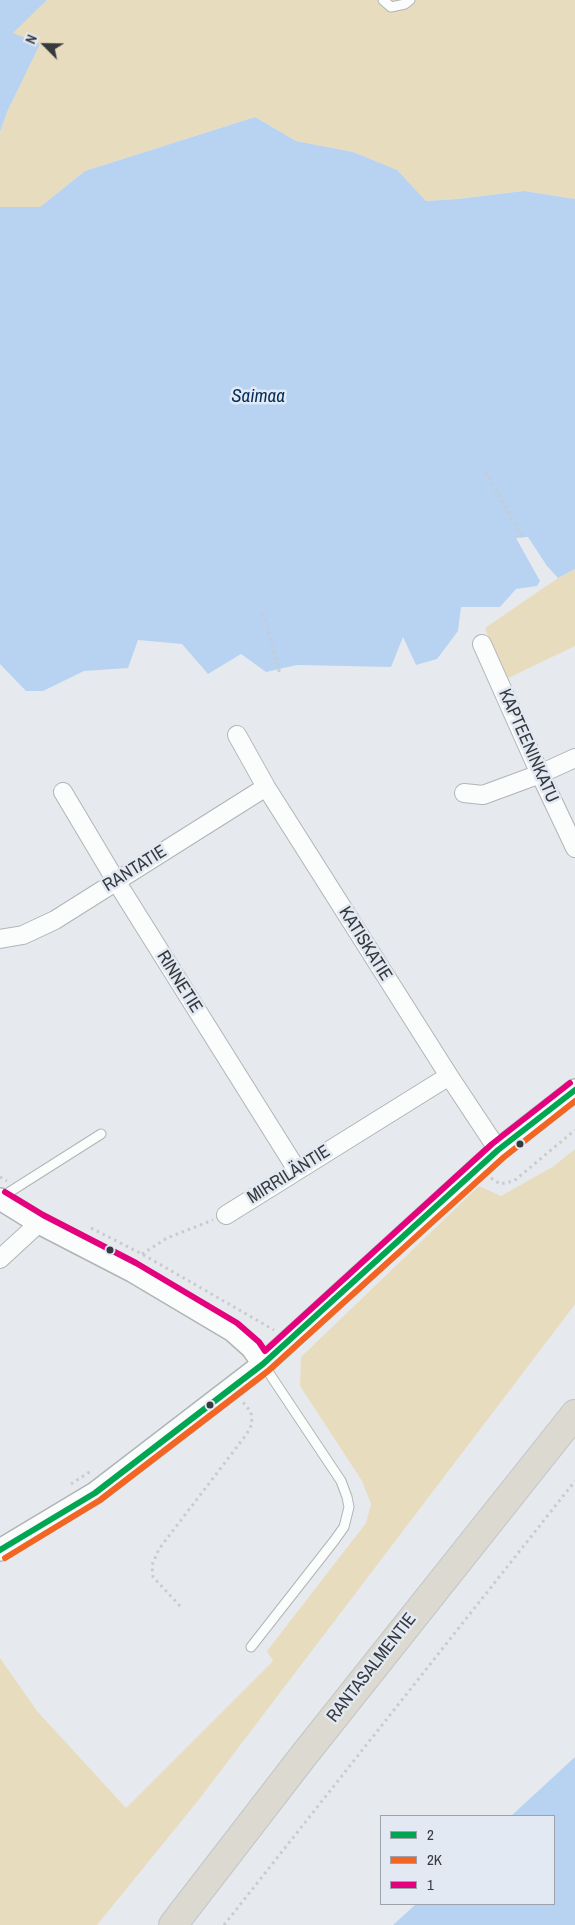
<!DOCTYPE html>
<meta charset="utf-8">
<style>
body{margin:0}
#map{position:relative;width:575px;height:1925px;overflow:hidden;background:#e6eaee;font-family:"Archivo Narrow",sans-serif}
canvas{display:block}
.legend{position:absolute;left:380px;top:1815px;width:175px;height:90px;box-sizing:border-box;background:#e2e9f2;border:1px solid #9da3aa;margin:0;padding:6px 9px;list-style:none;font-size:15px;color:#36393d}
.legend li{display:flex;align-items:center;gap:10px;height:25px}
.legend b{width:25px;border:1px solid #9da3aa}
.north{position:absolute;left:20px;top:20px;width:50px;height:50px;-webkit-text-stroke:4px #e2e9f2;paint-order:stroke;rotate:293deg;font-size:14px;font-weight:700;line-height:20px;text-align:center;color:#36393d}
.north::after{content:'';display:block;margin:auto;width:18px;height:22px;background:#36393d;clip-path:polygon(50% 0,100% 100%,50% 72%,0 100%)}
</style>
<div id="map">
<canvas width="575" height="1925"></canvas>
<ul class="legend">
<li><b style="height:6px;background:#00a651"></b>2</li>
<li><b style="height:6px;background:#f26522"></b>2K</li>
<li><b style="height:6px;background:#e5007d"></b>1</li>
</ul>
<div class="north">N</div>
</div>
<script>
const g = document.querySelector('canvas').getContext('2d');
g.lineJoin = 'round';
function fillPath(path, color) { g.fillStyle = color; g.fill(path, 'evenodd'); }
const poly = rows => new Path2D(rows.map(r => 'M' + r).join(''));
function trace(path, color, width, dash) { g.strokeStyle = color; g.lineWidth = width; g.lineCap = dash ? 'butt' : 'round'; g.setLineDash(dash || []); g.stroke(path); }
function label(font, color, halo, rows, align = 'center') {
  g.font = font + ' "Archivo Narrow",sans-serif'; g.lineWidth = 5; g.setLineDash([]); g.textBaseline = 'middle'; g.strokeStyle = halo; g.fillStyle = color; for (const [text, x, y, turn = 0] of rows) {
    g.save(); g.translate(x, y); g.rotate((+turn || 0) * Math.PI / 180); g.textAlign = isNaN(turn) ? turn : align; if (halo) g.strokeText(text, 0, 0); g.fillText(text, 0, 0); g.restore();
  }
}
const green = poly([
 [47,0,575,0,575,199,524,191,457,199,426,201,396,170,353,152,296,141,255,117,85,171,40,207,0,207,0,132,7,112,39,45,12,33],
 [575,569,575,646,504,680,485,628,558,578],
 [575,1149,575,1304,573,1307,197,1802,97,1925,0,1925,0,1658,37,1711,126,1808,273,1661,267,1651,366,1523,371,1504,362,1481,300,1386,301,1357,479,1186,501,1196,554,1166]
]);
const water = poly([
 [0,0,47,0,13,33,40,44,7,112,0,132],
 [255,117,296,141,353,152,397,170,426,201,457,199,524,191,575,199,575,569,558,578,547,566,528,537,516,538,540,581,537,586,516,589,500,607,461,607,458,631,437,659,416,665,403,637,391,667,297,665,266,672,241,654,208,674,182,644,138,640,128,668,84,671,43,691,26,691,0,664,0,207,40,207,85,171],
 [575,1757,575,1925,393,1925,416,1904,554,1904,554,1816,511,1816]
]);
const path = poly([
 [486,472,522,537],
 [263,613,280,674],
 [0,1177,7,1181],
 [491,1178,500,1184,514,1181,575,1130],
 [91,1228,142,1254,274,1330],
 [142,1254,167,1238,213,1220],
 [71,1484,91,1471],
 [180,1606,153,1577,152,1565,159,1549,246,1435,252,1424,251,1412,242,1401],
 [224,1925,575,1481]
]);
const service = poly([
 [383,0,391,7,405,4,410,0],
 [0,1198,101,1134],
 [251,1647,334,1541,344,1527,349,1507,347,1497,341,1481,263,1364]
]);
const minor = poly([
 [482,644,540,774,575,848],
 [237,735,266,787,449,1076,498,1150],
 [63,792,116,881,297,1170],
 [464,793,483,795,540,774,575,758],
 [0,939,23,935,55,920,266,787],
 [226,1215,449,1076],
 [0,1259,39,1223]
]);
const tertiary = poly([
 [0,1199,39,1223,132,1271,233,1331,252,1348,263,1364],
 [0,1550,95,1493,263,1364,498,1150,575,1090]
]);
const trunk = poly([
 [173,1925,304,1755,575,1414]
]);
const bus1 = poly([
 [0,1550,95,1493,263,1364,498,1150,575,1090]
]);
const bus2 = poly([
 [5,1558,100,1500,268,1371,504,1157,575,1101]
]);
const bus3 = poly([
 [5,1192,43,1215,136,1263,237,1323,259,1342,265,1351,492,1144,570,1083]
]);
const markers = [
 [520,1144,4.5,"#36393d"],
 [110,1250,4.5,"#36393d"],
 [210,1405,4.5,"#36393d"]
];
const streetNames = [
 ["KAPTEENINKATU",528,746,66],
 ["RANTATIE",135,869,-32],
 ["KATISKATIE",365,944,58],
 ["RINNETIE",179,982,58],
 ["MIRRILÄNTIE",289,1175,-32],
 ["RANTASALMENTIE",372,1668,-52]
];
const waterNames = [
 ["Saimaa",258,397]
];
fillPath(green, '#e8dcbe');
fillPath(water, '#b8d3f2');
trace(service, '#b1b4b6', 11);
trace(minor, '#b1b4b6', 20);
trace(tertiary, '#b1b4b6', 24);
trace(trunk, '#c3c5c7', 30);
trace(path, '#c9cbcc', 3, [2.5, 4]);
trace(service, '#fbfcfc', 9);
trace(minor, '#fbfcfc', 18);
trace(tertiary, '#fbfcfc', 21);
trace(trunk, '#dbd9d0', 28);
trace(bus1, '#00a651', 6);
trace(bus2, '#f26522', 6);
trace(bus3, '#e5007d', 6);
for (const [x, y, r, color] of markers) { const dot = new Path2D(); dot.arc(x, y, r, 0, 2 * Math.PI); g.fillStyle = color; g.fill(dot); trace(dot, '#e2e9f2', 2); }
label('18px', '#36393d', '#e2e9f2', streetNames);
label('italic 19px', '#002d5c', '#e2e9f2', waterNames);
</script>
